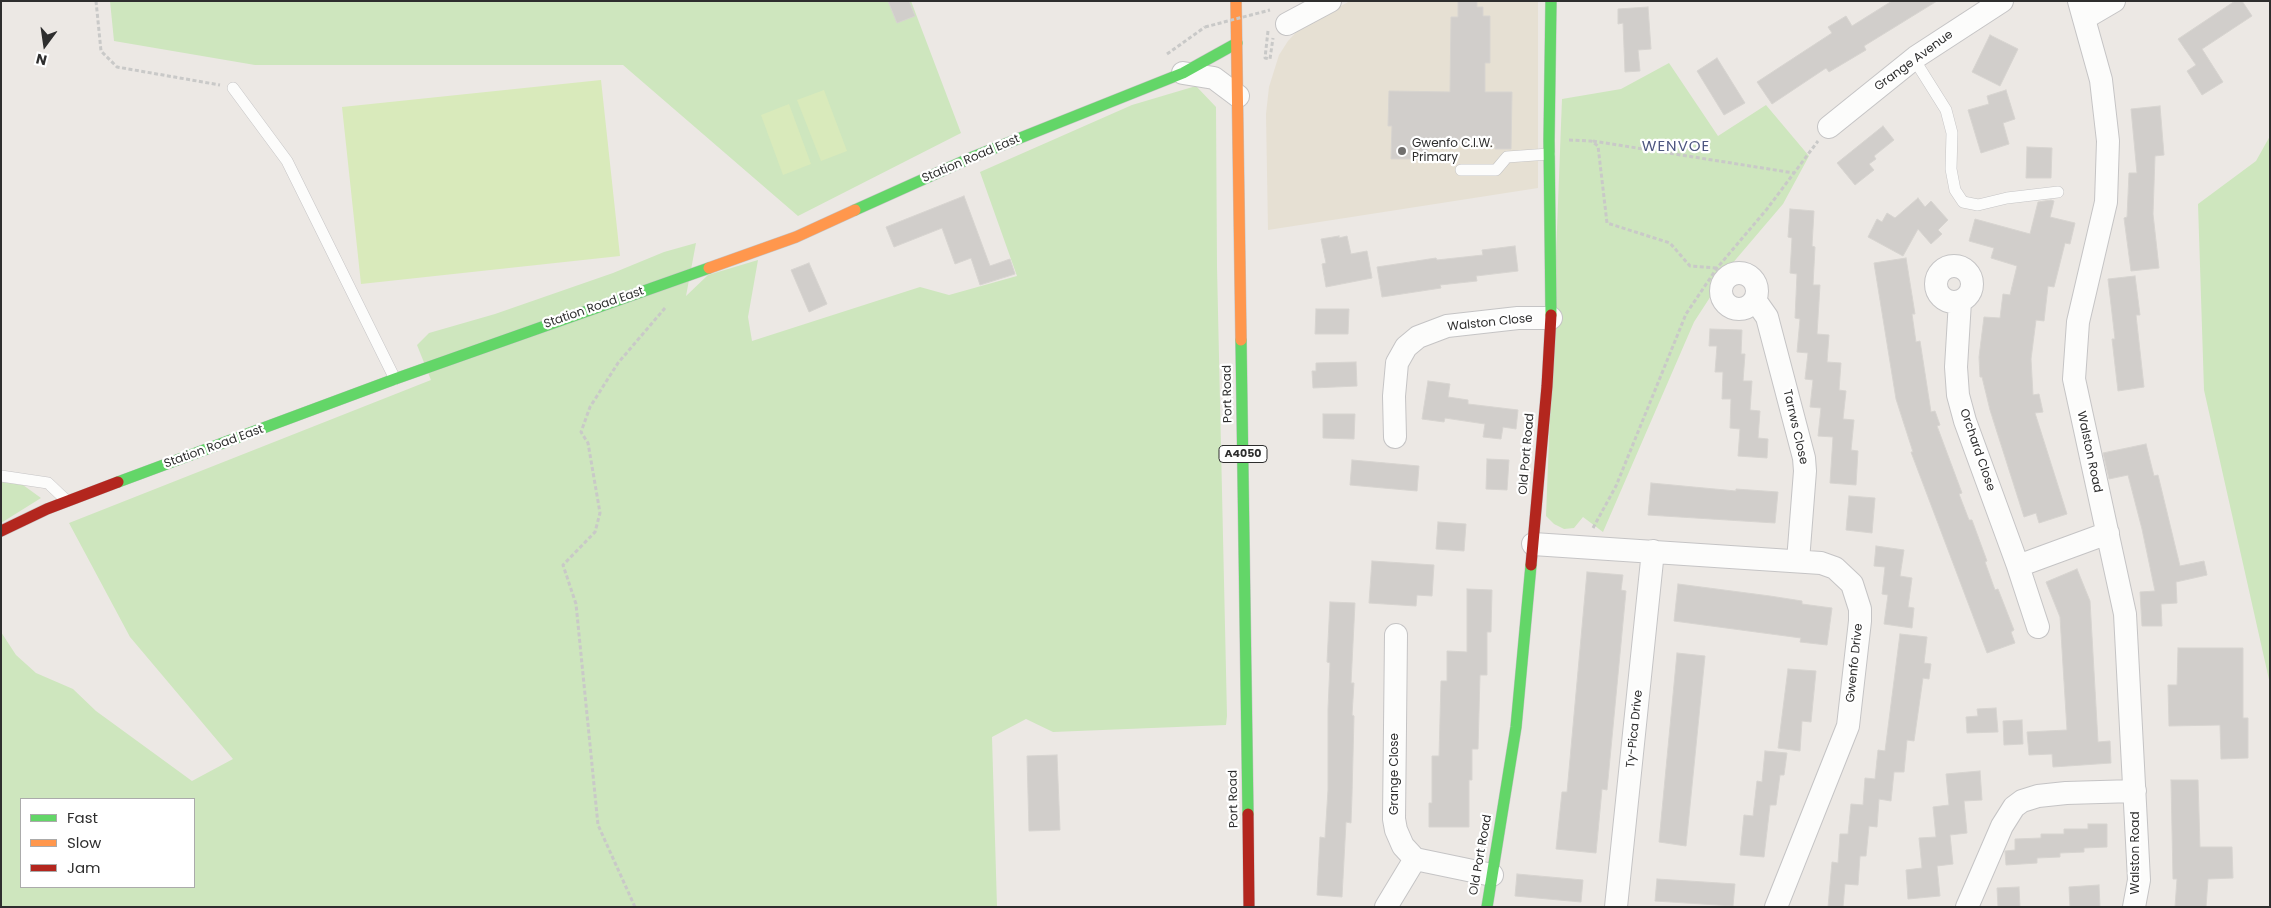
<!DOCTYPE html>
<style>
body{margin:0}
#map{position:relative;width:2271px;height:908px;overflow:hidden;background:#ece8e4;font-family:Poppins,sans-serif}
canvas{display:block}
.frame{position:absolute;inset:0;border:2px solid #2e2e2e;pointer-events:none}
.legend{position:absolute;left:20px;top:798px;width:175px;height:90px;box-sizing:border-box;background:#fff;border:1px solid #ababab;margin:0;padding:6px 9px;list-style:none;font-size:15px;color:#2e2e2e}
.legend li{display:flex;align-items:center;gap:10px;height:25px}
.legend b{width:25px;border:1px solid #ababab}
.north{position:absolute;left:20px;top:20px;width:50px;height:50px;-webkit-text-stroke:4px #fff;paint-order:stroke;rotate:194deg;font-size:14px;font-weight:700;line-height:20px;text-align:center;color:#2e2e2e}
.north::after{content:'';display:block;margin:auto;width:18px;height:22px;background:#2e2e2e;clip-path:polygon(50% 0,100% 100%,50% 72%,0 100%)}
</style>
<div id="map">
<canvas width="2271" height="908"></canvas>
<div class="frame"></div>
<ul class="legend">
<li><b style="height:6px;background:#63d668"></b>Fast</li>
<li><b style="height:6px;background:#ff974d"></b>Slow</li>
<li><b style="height:6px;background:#b3261e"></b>Jam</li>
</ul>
<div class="north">N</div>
</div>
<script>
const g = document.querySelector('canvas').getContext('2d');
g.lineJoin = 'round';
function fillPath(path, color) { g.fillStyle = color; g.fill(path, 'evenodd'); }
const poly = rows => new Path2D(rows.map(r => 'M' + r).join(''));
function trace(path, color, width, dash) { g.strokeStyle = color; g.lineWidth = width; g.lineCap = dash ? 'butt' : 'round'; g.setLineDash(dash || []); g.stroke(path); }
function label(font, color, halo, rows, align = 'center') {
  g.font = font + ' Poppins,sans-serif'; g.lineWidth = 4.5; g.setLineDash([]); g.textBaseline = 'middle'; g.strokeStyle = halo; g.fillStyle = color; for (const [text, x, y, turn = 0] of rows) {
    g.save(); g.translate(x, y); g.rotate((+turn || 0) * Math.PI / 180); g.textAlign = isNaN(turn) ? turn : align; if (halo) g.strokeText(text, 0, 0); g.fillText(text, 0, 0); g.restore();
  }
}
const education = poly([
 [1350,1,1538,1,1538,188,1268,230,1266,114,1269,87,1279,55,1288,41,1300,28]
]);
const green = poly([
 [110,1,911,1,961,133,798,216,623,65,255,65,114,41],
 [1669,63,1718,136,1766,105,1809,156,1783,204,1731,265,1694,322,1603,532,1583,517,1574,528,1564,529,1554,524,1546,516,1562,99,1621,89],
 [1196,86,1216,107,1217,267,1227,716,1226,725,1053,732,1026,719,992,737,997,907,1,907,1,632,16,655,36,673,73,689,96,711,192,781,233,759,130,637,69,523,431,380,417,345,429,333,495,314,613,273,664,252,696,243,686,296,708,275,758,260,748,317,752,341,920,287,949,295,1017,276,980,172,1132,105],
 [21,799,194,799,194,887,21,887],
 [2270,136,2270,684,2204,390,2198,204,2256,161],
 [1,482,23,485,41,498,1,523]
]);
const pitch = poly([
 [601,80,620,256,361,284,342,107],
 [824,90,847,151,821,161,797,100],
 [789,104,811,164,783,175,761,115]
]);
const building = poly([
 [888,1,909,1,915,16,897,23,888,1],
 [1458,1,1477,1,1477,7,1483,7,1483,16,1490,16,1490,63,1485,63,1485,92,1512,92,1511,149,1495,149,1495,144,1428,144,1428,159,1391,159,1392,126,1388,126,1389,91,1450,92,1451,17,1458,17,1458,1],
 [1892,1,1937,1,1864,46,1866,50,1829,72,1826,68,1772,104,1757,82,1832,33,1828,27,1846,16,1852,26,1892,1],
 [2235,1,2242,1,2252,16,2202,49,2223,82,2202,95,2187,71,2196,65,2178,39,2235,1],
 [1648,7,1651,49,1638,50,1640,71,1625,72,1623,23,1618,24,1618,9,1648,7],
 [1990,35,2018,49,2000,86,1972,72,1990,35],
 [1717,58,1745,103,1724,115,1697,71,1717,58],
 [2006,90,2015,119,2003,123,2009,144,1981,153,1968,110,1989,104,1987,96,2006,90],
 [2160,106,2164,155,2155,156,2153,214,2159,268,2131,271,2124,218,2127,217,2129,173,2137,173,2131,109,2160,106],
 [1883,126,1894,140,1874,156,1876,159,1869,164,1874,170,1855,185,1837,163,1883,126],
 [2027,147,2052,148,2051,178,2026,178,2027,147],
 [964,196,990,266,1010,259,1015,274,980,285,971,258,955,264,942,228,894,247,886,227,964,196],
 [1918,198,1925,207,1931,201,1948,220,1938,230,1942,234,1931,244,1918,229,1903,256,1868,237,1877,219,1882,222,1887,213,1895,218,1918,198],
 [2051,200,2054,201,2050,217,2075,223,2070,244,2065,243,2054,287,2048,286,2044,321,2036,320,2031,359,2033,395,2039,394,2043,412,2035,413,2067,514,2039,523,2036,513,2024,517,1990,410,1982,377,1980,377,1979,357,1984,317,2000,318,2003,294,2010,295,2017,266,1991,258,1994,248,1969,241,1975,219,2030,234,2038,202,2051,200],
 [1790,209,1814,211,1812,246,1815,247,1813,285,1820,285,1817,334,1829,335,1827,362,1841,363,1839,390,1846,391,1843,419,1854,420,1851,450,1858,451,1856,485,1830,483,1833,437,1818,436,1821,408,1810,407,1813,380,1805,379,1808,353,1797,352,1800,319,1795,318,1797,274,1790,273,1792,238,1788,237,1790,209],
 [1339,236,1339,238,1347,236,1351,254,1367,251,1372,278,1326,287,1322,264,1326,263,1321,239,1339,236],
 [1515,246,1518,271,1476,276,1477,281,1440,285,1441,288,1382,297,1377,267,1436,258,1437,260,1483,255,1482,250,1515,246],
 [1906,258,1915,314,1912,314,1916,342,1920,341,1931,412,1935,411,1940,425,1937,426,1962,493,1959,494,1969,520,1972,520,1987,561,1985,562,1995,590,1998,589,2014,630,2011,632,2015,643,1987,653,1911,452,1913,452,1896,399,1874,263,1906,258],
 [809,263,827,304,809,312,791,270,809,263],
 [2135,276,2140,315,2136,315,2144,387,2118,391,2112,339,2115,339,2108,279,2135,276],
 [1316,309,1349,309,1348,334,1315,334,1316,309],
 [1710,329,1742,330,1741,354,1745,354,1743,381,1752,381,1750,410,1760,411,1758,438,1768,439,1767,458,1738,456,1740,429,1730,428,1731,399,1722,399,1723,372,1715,372,1717,346,1709,346,1710,329],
 [1356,362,1357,386,1313,388,1312,371,1316,371,1316,363,1356,362],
 [1428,381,1450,384,1448,397,1468,400,1468,404,1518,410,1516,429,1503,427,1501,439,1483,437,1485,424,1445,418,1444,422,1422,419,1428,381],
 [1323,414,1355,414,1354,439,1323,438,1323,414],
 [2146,444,2154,476,2158,475,2180,566,2204,561,2207,575,2176,582,2177,603,2161,604,2162,626,2142,626,2140,592,2155,591,2142,529,2128,475,2109,479,2103,453,2146,444],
 [1487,459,1509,460,1507,490,1486,489,1487,459],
 [1352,460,1419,466,1417,491,1350,485,1352,460],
 [1651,483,1736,491,1736,489,1778,492,1775,523,1648,515,1651,483],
 [1849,496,1875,498,1872,533,1846,530,1849,496],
 [1438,522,1466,524,1464,551,1436,549,1438,522],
 [1876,546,1904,550,1900,576,1912,578,1908,607,1914,608,1912,628,1884,624,1888,595,1882,594,1885,567,1874,566,1876,546],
 [1372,561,1434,565,1432,596,1417,595,1416,606,1369,603,1372,561],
 [2077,569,2090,601,2098,742,2110,741,2111,763,2053,767,2052,754,2029,755,2027,732,2067,730,2060,617,2046,582,2077,569],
 [1587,572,1623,575,1621,590,1626,591,1607,790,1602,789,1596,853,1556,849,1562,792,1567,792,1587,572],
 [1678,584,1770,596,1802,601,1802,604,1832,608,1827,645,1800,642,1801,638,1674,621,1678,584],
 [1467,589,1492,590,1491,632,1487,632,1487,675,1480,675,1478,749,1472,749,1472,780,1469,780,1469,827,1429,827,1429,803,1432,803,1432,756,1439,756,1441,681,1447,681,1447,651,1467,652,1467,589],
 [1330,602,1355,603,1351,683,1354,683,1352,715,1354,716,1352,795,1351,823,1346,822,1342,897,1317,895,1320,837,1325,838,1328,790,1328,709,1330,663,1327,662,1330,602],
 [1900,634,1927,637,1924,663,1931,664,1929,679,1923,678,1914,741,1907,740,1904,772,1894,772,1891,801,1879,799,1877,827,1869,826,1866,856,1860,856,1858,885,1845,884,1843,907,1828,907,1832,862,1838,863,1840,834,1848,834,1851,804,1863,805,1865,778,1875,779,1878,750,1885,751,1900,634],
 [2178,648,2243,648,2243,718,2248,718,2248,758,2221,759,2220,725,2169,726,2168,685,2177,685,2178,648],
 [1677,653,1705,656,1686,846,1659,842,1677,653],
 [1788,669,1816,671,1811,722,1802,721,1800,751,1778,748,1788,669],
 [1996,708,1998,732,1967,733,1966,717,1978,716,1977,709,1996,708],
 [2022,720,2023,744,2004,745,2003,721,2022,720],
 [1765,751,1787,753,1784,775,1780,775,1776,805,1770,805,1764,857,1740,855,1744,815,1753,816,1757,781,1762,782,1765,751],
 [1057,755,1060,830,1029,831,1027,756,1057,755],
 [1980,771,1982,800,1964,801,1967,833,1950,835,1953,864,1937,866,1940,896,1908,899,1906,870,1922,868,1919,838,1936,837,1933,807,1949,805,1946,774,1980,771],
 [2171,780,2198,780,2200,847,2232,847,2233,878,2208,879,2206,907,2175,907,2177,879,2173,879,2171,780],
 [2088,824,2107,824,2107,847,2084,848,2084,852,2060,853,2060,857,2037,858,2037,863,2006,865,2005,851,2015,850,2015,839,2041,838,2041,834,2064,834,2064,829,2088,829,2088,824],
 [1517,874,1583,880,1581,902,1515,896,1517,874],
 [1657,879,1735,884,1733,906,1655,901,1657,879],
 [2099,885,2100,907,2070,907,2069,887,2099,885],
 [2019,887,2020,907,1998,907,1997,888,2019,887]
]);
const path = poly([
 [96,1,101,51,117,67,220,85],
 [1268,31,1265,58,1270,59,1273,38],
 [1167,54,1205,27],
 [1569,140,1591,141,1598,146,1607,223,1670,243,1690,266,1717,268,1723,282],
 [1593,141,1794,173],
 [1593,528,1616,486,1686,314,1717,268,1767,209,1818,141],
 [635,907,598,825,576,604,563,565,595,532,600,513,588,443,581,432,590,407,618,363,665,308]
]);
const lane = poly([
 [1914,59,1946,110,1952,133,1951,169,1955,190,1963,202,1978,205,2007,198,2058,192],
 [233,88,287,161,395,379],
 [1461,170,1496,170,1507,157,1549,154],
 [1,476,48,483,67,501]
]);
const street = poly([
 [2079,1,2101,80,2108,141,2106,202,2078,322,2074,379,2125,614,2139,880,2134,907],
 [2085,18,2114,1],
 [1287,24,1330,1],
 [1183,73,1214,78,1238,96],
 [1829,127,1916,57,2002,1],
 '1936 284a18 18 0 1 1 36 0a18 18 0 1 1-36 0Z',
 '1721 291a18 18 0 1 1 36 0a18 18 0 1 1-36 0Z',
 [1755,300,1767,317,1804,458,1805,471,1798,561],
 [1960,301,1956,367,1958,395,1965,421,2018,566,2038,627],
 [1395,437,1394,396,1397,363,1406,347,1418,337,1447,326,1518,318,1551,318],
 [1533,544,1821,563,1835,568,1852,584,1860,609,1860,621,1848,726,1776,907],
 [2018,566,2108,533],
 [1396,635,1394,819,1396,830,1403,846,1415,859,1492,875],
 [1386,907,1415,859],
 [1616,907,1653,551],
 [1967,907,2002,826,2014,807,2022,801,2038,796,2066,793,2135,791]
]);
const fast = poly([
 [855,210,975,156,1183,73,1237,43],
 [1551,315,1549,140,1551,1],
 [1241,340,1248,814],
 [118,482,395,379,709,268],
 [1487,907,1516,727,1531,565]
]);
const slow = poly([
 [1236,1,1241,340],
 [709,268,796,237,855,210]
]);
const jam = poly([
 [1,531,47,509,118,482],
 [1531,565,1547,386,1551,315],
 [1248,814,1249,907]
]);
const pathBridge = poly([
 [1205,27,1270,10]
]);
const markers = [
 [1402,151,5,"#706f6e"]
];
const shields = [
 [1243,454,48]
];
const shieldNames = [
 ["A4050",1243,454]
];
const streetNames = [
 ["Grange Avenue",1914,61,-36],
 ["Station Road East",971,159,-23],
 ["Station Road East",594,308,-19],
 ["Walston Close",1490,323,-6],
 ["Port Road",1228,394,-91],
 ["Tarrws Close",1795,427,77],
 ["Station Road East",214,447,-20],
 ["Orchard Close",1977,450,71],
 ["Walston Road",2089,452,78],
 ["Old Port Road",1527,454,-85],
 ["Gwenfo Drive",1855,663,-84],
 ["Ty-Pica Drive",1635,729,-84],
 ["Grange Close",1395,774,-90],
 ["Port Road",1234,799,-91],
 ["Walston Road",2136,853,-90],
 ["Old Port Road",1481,855,-80]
];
const poiNames = [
 ["Gwenfo C.I.W.",1412,144],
 ["Primary",1412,158]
];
const quarterNames = [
 ["WENVOE",1676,147]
];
fillPath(education, '#e6e0d3');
fillPath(green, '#cee6be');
fillPath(pitch, '#d9eabb');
fillPath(building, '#d1cecb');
trace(building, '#d7d4d0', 1);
trace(lane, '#c5c4c5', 12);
trace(street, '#c5c4c5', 24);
trace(fast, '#c5c4c5', 12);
trace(slow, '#c5c4c5', 12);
trace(jam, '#c5c4c5', 12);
trace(path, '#c9c9c8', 3, [4, 2.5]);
trace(lane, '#fcfcfb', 11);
trace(street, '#fcfcfb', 22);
trace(fast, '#63d668', 11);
trace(slow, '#ff974d', 11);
trace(jam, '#b3261e', 11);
trace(pathBridge, '#c9c9c8', 3, [4, 2.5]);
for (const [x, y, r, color] of markers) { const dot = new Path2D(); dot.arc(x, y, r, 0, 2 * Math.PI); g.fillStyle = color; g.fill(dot); trace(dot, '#fff', 2); }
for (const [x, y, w] of shields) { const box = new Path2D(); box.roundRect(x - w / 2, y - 8.5, w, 17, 4); g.fillStyle = '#fff'; g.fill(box); trace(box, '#2e2e2e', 1); }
label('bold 11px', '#2e2e2e', null, shieldNames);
label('12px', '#2e2e2e', '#fff', streetNames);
label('12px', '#2e2e2e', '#fff', poiNames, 'left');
g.letterSpacing = '1px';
label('15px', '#4d5680', '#fff', quarterNames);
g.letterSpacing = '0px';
</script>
